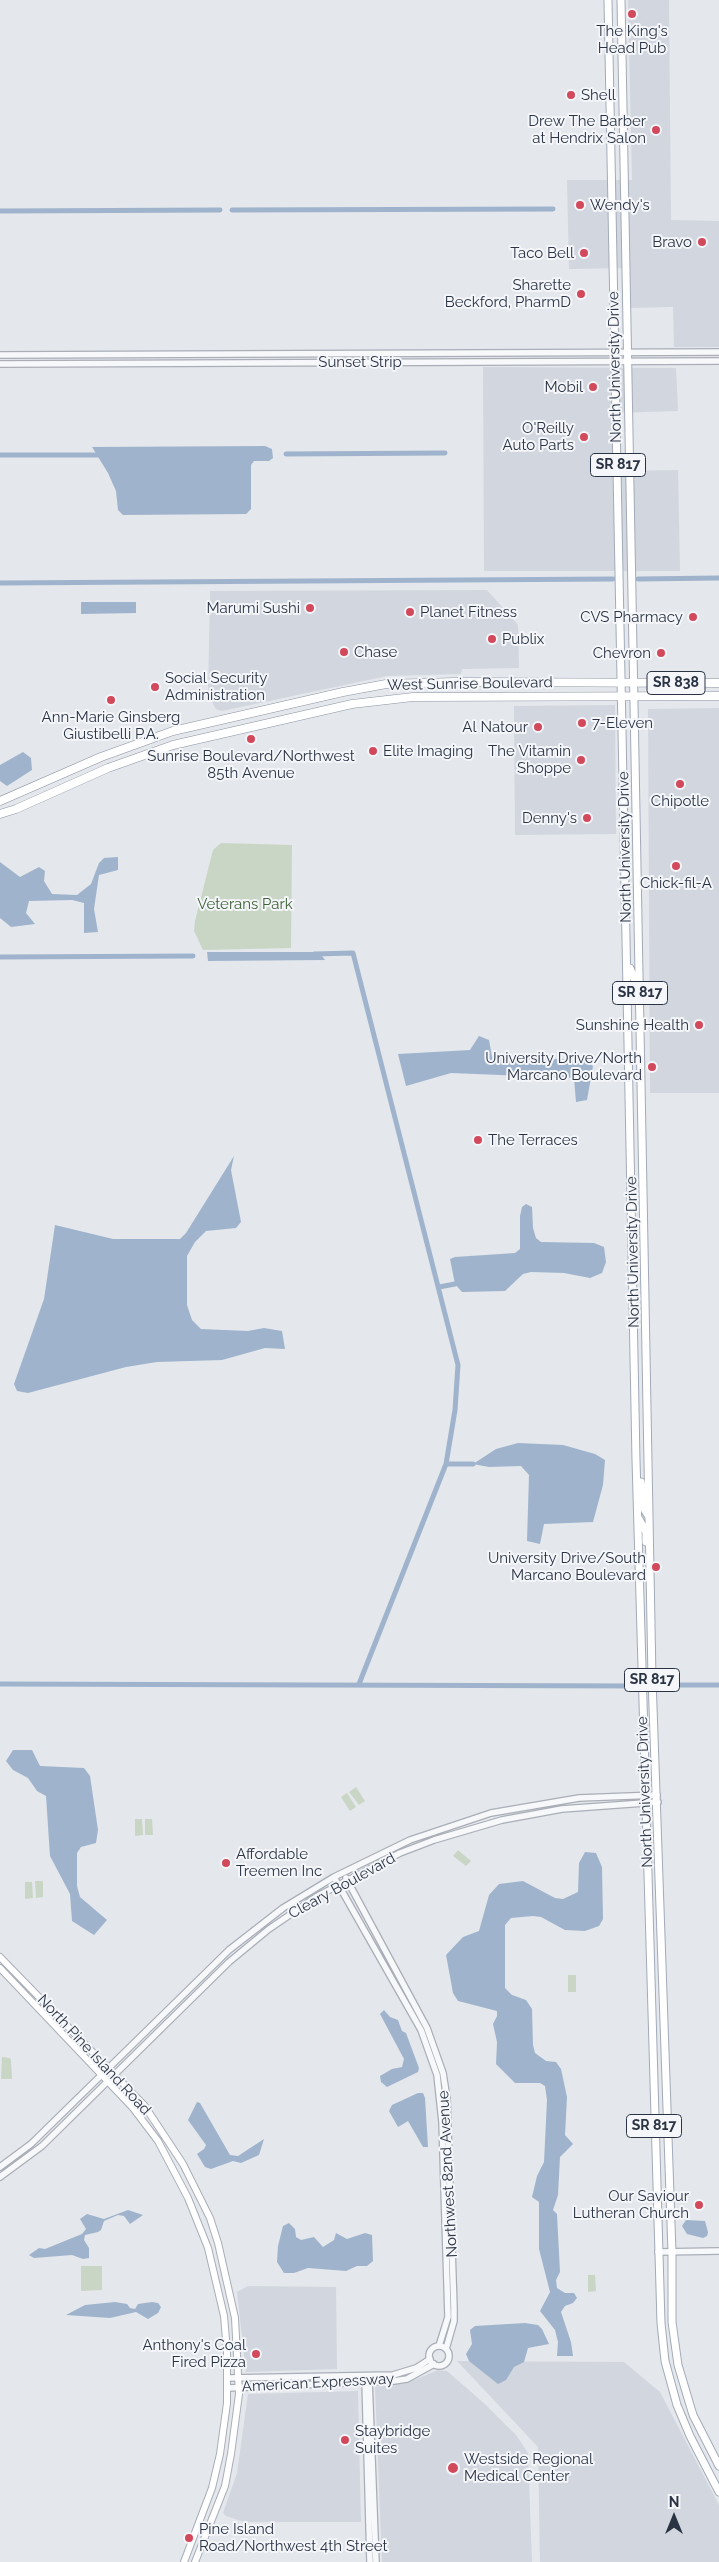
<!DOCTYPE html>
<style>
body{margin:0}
#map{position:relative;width:719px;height:2562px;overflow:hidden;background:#e4e7ec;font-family:Raleway,sans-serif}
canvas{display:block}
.north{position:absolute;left:649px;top:2492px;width:50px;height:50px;-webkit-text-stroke:4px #f4f6f9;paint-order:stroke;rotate:0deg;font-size:14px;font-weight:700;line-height:20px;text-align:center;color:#2b3445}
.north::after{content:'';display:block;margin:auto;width:18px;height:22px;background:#2b3445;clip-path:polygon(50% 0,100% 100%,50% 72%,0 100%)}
</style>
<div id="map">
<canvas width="719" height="2562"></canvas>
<div class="north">N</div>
</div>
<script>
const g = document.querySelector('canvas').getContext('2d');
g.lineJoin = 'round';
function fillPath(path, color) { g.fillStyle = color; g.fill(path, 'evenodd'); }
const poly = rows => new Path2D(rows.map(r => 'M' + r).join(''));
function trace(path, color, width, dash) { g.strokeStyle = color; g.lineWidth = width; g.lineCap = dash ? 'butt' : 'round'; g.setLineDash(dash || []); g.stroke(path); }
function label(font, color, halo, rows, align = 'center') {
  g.font = font + ' Raleway,sans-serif'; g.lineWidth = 4; g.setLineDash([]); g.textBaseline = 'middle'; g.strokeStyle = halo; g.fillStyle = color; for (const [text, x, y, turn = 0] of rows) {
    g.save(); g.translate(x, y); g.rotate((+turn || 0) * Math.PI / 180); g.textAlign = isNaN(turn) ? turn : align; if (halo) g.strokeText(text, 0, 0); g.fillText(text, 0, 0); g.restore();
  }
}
const built = poly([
 [628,0,669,0,671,220,719,221,719,347,674,347,673,307,631,308,630,268,569,269,567,180,632,180],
 [483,367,676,368,678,411,612,413,614,471,678,470,680,571,484,571],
 [487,590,518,625,519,668,462,669,461,674,387,676,222,711,216,709,208,695,210,591],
 [615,705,616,834,515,835,514,706],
 [719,708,719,1093,650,1093,648,709],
 [248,2286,336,2287,337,2369,246,2372,237,2292],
 [457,2361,624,2362,660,2392,719,2505,719,2562,540,2562,538,2447],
 [438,2370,447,2371,486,2405,516,2435,528,2453,532,2562,382,2562,375,2387,407,2383],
 [358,2391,361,2522,244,2522,226,2516,223,2513,237,2473,248,2394]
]);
const green = poly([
 [221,843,292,845,291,948,203,950,194,931,195,921,213,850],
 [356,1787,365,1801,359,1805,349,1792],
 [347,1793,356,1807,350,1811,341,1797],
 [135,1819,142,1819,143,1835,135,1836],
 [145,1819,152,1819,153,1835,145,1835],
 [458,1850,471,1861,466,1866,453,1856],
 [35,1881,43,1881,43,1897,36,1898],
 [25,1882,32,1882,33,1898,25,1899],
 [568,1975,576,1975,576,1992,568,1992],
 [2,2057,10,2058,11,2060,12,2079,1,2079],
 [81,2266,102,2266,102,2290,81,2291],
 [588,2275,595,2275,596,2291,588,2292]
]);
const water = poly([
 [265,446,272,449,273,458,269,461,254,461,251,465,251,509,246,514,123,515,118,510,116,491,108,473,92,447],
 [81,602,136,602,136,613,81,614],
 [23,752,31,758,32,770,7,786,0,781,0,765],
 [118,857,118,870,99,875,94,909,98,932,84,933,84,903,72,900,29,901,26,913,35,924,11,927,0,918,0,862,20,877,39,867,45,871,44,881,52,894,77,895,91,884,99,863,104,858],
 [207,952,319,952,325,960,208,961],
 [479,1036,489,1040,492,1057,585,1060,593,1066,587,1100,576,1102,574,1078,451,1073,406,1086,398,1054,470,1050],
 [234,1156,231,1170,241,1222,236,1228,206,1231,195,1242,187,1256,187,1305,192,1320,201,1329,248,1331,264,1328,282,1331,285,1349,265,1348,222,1360,157,1362,126,1367,28,1393,17,1391,14,1384,44,1299,55,1225,113,1239,180,1239,186,1233],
 [526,1204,532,1207,533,1228,536,1238,541,1242,594,1243,604,1247,606,1262,602,1273,590,1278,564,1273,531,1272,523,1274,505,1291,462,1292,455,1284,450,1259,455,1257,515,1253,520,1249,520,1216,522,1207],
 [518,1443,563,1445,595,1454,605,1460,603,1485,593,1522,544,1524,540,1544,527,1541,529,1475,521,1466,489,1467,473,1464,496,1449],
 [13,1750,32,1750,40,1766,84,1768,90,1776,98,1830,96,1843,81,1847,77,1853,77,1886,80,1897,107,1920,94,1935,72,1921,70,1894,50,1856,46,1796,37,1791,28,1778,13,1770,6,1761],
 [585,1852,596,1853,602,1867,603,1919,599,1926,585,1931,565,1930,541,1917,533,1916,511,1918,505,1925,505,1988,512,1995,526,2000,532,2009,533,2045,535,2053,546,2061,556,2062,561,2069,567,2097,565,2135,573,2144,560,2157,558,2195,553,2210,557,2214,560,2272,556,2280,557,2288,565,2293,574,2293,577,2298,573,2303,565,2306,561,2312,571,2342,573,2356,557,2356,558,2342,555,2330,540,2311,550,2292,539,2249,539,2202,532,2197,537,2176,544,2162,547,2100,545,2086,540,2083,515,2083,496,2064,497,2042,493,2024,497,2016,497,2011,458,2001,453,1993,446,1955,463,1937,479,1931,489,1895,499,1884,523,1881,555,1898,563,1899,578,1892,579,1863],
 [384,2010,390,2017,398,2020,402,2031,406,2033,419,2068,418,2072,387,2087,381,2082,380,2076,392,2069,402,2067,404,2059,380,2014],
 [418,2093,423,2093,425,2098,428,2147,423,2147,408,2121,398,2127,389,2111,392,2105],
 [197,2102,200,2103,230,2155,238,2156,264,2139,259,2155,241,2163,233,2161,211,2169,205,2167,197,2154,204,2149,206,2145,188,2120],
 [128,2210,143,2215,130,2224,124,2216,118,2215,104,2221,101,2230,98,2232,85,2235,84,2240,89,2248,89,2258,83,2259,72,2255,34,2258,29,2255,39,2248,45,2249,82,2234,86,2229,80,2219,87,2214,104,2219],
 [686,2220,705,2221,708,2232,707,2236,703,2238,687,2234,682,2226],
 [289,2223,295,2229,296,2237,301,2240,314,2237,323,2247,334,2240,336,2233,347,2239,365,2233,372,2235,373,2261,367,2266,357,2266,346,2271,308,2268,294,2273,284,2273,277,2262,278,2246,283,2226],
 [152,2302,158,2303,161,2307,158,2313,148,2319,136,2312,110,2318,66,2315,85,2305,115,2302,127,2304,130,2308,135,2309,138,2304],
 [525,2323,538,2325,542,2329,549,2344,528,2348,524,2362,514,2367,506,2380,498,2384,469,2361,466,2354,472,2344,470,2330,475,2326]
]);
const canal = poly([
 [232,210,553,209],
 [0,211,220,210],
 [286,454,445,453],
 [0,455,104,455],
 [638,579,719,578],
 [0,583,613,579],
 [314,954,353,953,458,1365,455,1410,446,1464,359,1684],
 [0,957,193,956],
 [439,1287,455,1284],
 [446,1464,473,1464],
 [0,1684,635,1686],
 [659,1685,719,1685]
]);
const tertiary = poly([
 [0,355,719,352],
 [0,364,719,361],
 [334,1877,421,2030,437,2075,442,2122,448,2317,439,2346],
 [346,1878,427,2028,443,2073,447,2099,454,2308,454,2321,446,2349],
 [0,2167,31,2144,229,1950,283,1908,334,1877,410,1840,491,1813,579,1798,657,1795],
 [0,2177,42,2146,229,1962,269,1929,316,1897,400,1853,434,1840,502,1820,562,1809,658,1802],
 [658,2252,719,2251],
 '429 2356a10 10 0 1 1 20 0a10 10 0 1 1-20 0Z',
 [228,2378,393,2375,416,2368,430,2359],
 [365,2379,370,2562],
 [369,2380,376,2562],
 [228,2388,394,2381,407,2379,434,2364]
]);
const secondary = poly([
 [0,1957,144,2105,183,2164,210,2218,218,2243,235,2318,239,2394,231,2454,225,2486,195,2562],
 [0,1968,133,2108,158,2141,188,2198,208,2248,224,2316,227,2351,227,2403,220,2454,212,2488,184,2562]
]);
const primary = poly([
 [608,0,636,1460,661,2323,665,2361,677,2405,690,2436,719,2492],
 [621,0,652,1678,672,2252,672,2322,678,2365,693,2415,719,2466],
 [630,968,635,981,640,989],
 [641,1482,644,1509,649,1517],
 [639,1519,646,1532,646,1542]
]);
const trunk = poly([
 [0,801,101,757,173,731,343,692,386,684,455,682,719,683],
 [0,814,16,809,108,768,173,745,352,704,413,697,719,696]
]);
const markers = [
 [632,14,5,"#d1495b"],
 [571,95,5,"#d1495b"],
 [656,130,5,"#d1495b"],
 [580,205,5,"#d1495b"],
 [702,242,5,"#d1495b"],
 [584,253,5,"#d1495b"],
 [581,294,5,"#d1495b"],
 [593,387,5,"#d1495b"],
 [584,437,5,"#d1495b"],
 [310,608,5,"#d1495b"],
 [410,612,5,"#d1495b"],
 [693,617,5,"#d1495b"],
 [492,639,5,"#d1495b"],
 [344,652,5,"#d1495b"],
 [661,653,5,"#d1495b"],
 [155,687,5,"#d1495b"],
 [111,700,5,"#d1495b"],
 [582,723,5,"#d1495b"],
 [538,727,5,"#d1495b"],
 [251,739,5,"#d1495b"],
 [373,751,5,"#d1495b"],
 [581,760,5,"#d1495b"],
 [680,784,5,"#d1495b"],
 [587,818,5,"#d1495b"],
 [676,866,5,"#d1495b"],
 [699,1025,5,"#d1495b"],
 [652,1067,5,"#d1495b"],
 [478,1140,5,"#d1495b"],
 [656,1567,5,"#d1495b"],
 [226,1863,5,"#d1495b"],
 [699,2205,5,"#d1495b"],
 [256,2354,5,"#d1495b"],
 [345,2440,5,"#d1495b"],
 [453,2468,6,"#d1495b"],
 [189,2538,5,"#d1495b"]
];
const shields = [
 [618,465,55],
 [676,683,58],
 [640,993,55],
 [652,1680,55],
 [654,2126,55]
];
const shieldNames = [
 ["SR 817",618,465],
 ["SR 838",676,683],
 ["SR 817",640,993],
 ["SR 817",652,1680],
 ["SR 817",654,2126]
];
const poiNames = [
 ["The King's",632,31,"center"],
 ["Head Pub",632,48,"center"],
 ["Shell",581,95,"left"],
 ["Drew The Barber",646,121],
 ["at Hendrix Salon",646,138],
 ["Wendy's",590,205,"left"],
 ["Bravo",692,242],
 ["Taco Bell",574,253],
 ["Sharette",571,285],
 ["Beckford, PharmD",571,302],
 ["Mobil",583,387],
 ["O'Reilly",574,428],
 ["Auto Parts",574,445],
 ["Marumi Sushi",300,608],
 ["Planet Fitness",420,612,"left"],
 ["CVS Pharmacy",683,617],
 ["Publix",502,639,"left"],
 ["Chase",354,652,"left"],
 ["Chevron",651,653],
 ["Social Security",165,678,"left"],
 ["Administration",165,695,"left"],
 ["Ann-Marie Ginsberg",111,717,"center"],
 ["Giustibelli P.A.",111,734,"center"],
 ["7-Eleven",592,723,"left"],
 ["Al Natour",528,727],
 ["Elite Imaging",383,751,"left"],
 ["The Vitamin",571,751],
 ["Shoppe",571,768],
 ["Sunrise Boulevard/Northwest",251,756,"center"],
 ["85th Avenue",251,773,"center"],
 ["Chipotle",680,801,"center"],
 ["Denny's",577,818],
 ["Chick-fil-A",676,883,"center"],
 ["Sunshine Health",689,1025],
 ["University Drive/North",642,1058],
 ["Marcano Boulevard",642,1075],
 ["The Terraces",488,1140,"left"],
 ["University Drive/South",646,1558],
 ["Marcano Boulevard",646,1575],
 ["Affordable",236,1854,"left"],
 ["Treemen Inc",236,1871,"left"],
 ["Our Saviour",689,2196],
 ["Lutheran Church",689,2213],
 ["Anthony's Coal",246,2345],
 ["Fired Pizza",246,2362],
 ["Staybridge",355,2431,"left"],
 ["Suites",355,2448,"left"],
 ["Westside Regional",464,2459,"left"],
 ["Medical Center",464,2476,"left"],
 ["Pine Island",199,2529,"left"],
 ["Road/Northwest 4th Street",199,2546,"left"]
];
const streetNames = [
 ["Sunset Strip",360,362],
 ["North University Drive",615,367,-91],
 ["West Sunrise Boulevard",470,684,-1],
 ["North University Drive",625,847,-91],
 ["North University Drive",633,1252,-91],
 ["North University Drive",645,1792,-92],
 ["Cleary Boulevard",342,1886,-29],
 ["North Pine Island Road",94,2055,47],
 ["Northwest 82nd Avenue",448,2174,-93],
 ["American Expressway",318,2383,-3]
];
const parkNames = [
 ["Veterans Park",245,904]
];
fillPath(built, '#d2d6de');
fillPath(green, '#c9d6c5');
fillPath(water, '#9fb4cc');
trace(canal, '#9fb4cc', 5);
trace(tertiary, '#a9aeb7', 8);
trace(secondary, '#a9aeb7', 8);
trace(primary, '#a3abb8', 9);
trace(trunk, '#8b94a3', 9);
trace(tertiary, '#f7f8fa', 5.5);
trace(secondary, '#fff', 6);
trace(primary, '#fff', 7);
trace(trunk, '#fff', 8);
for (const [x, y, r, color] of markers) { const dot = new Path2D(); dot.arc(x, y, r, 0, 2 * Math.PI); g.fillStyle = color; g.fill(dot); trace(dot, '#f4f6f9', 2); }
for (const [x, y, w] of shields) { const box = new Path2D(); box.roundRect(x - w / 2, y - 11.5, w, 23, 4); g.fillStyle = '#f4f6f9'; g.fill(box); trace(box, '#2b3445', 1); }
label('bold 14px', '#2b3445', null, shieldNames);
label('15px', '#2b3445', '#f4f6f9', poiNames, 'right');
label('15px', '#2b3445', '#f4f6f9', streetNames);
label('15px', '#3f6138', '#f4f6f9', parkNames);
</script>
